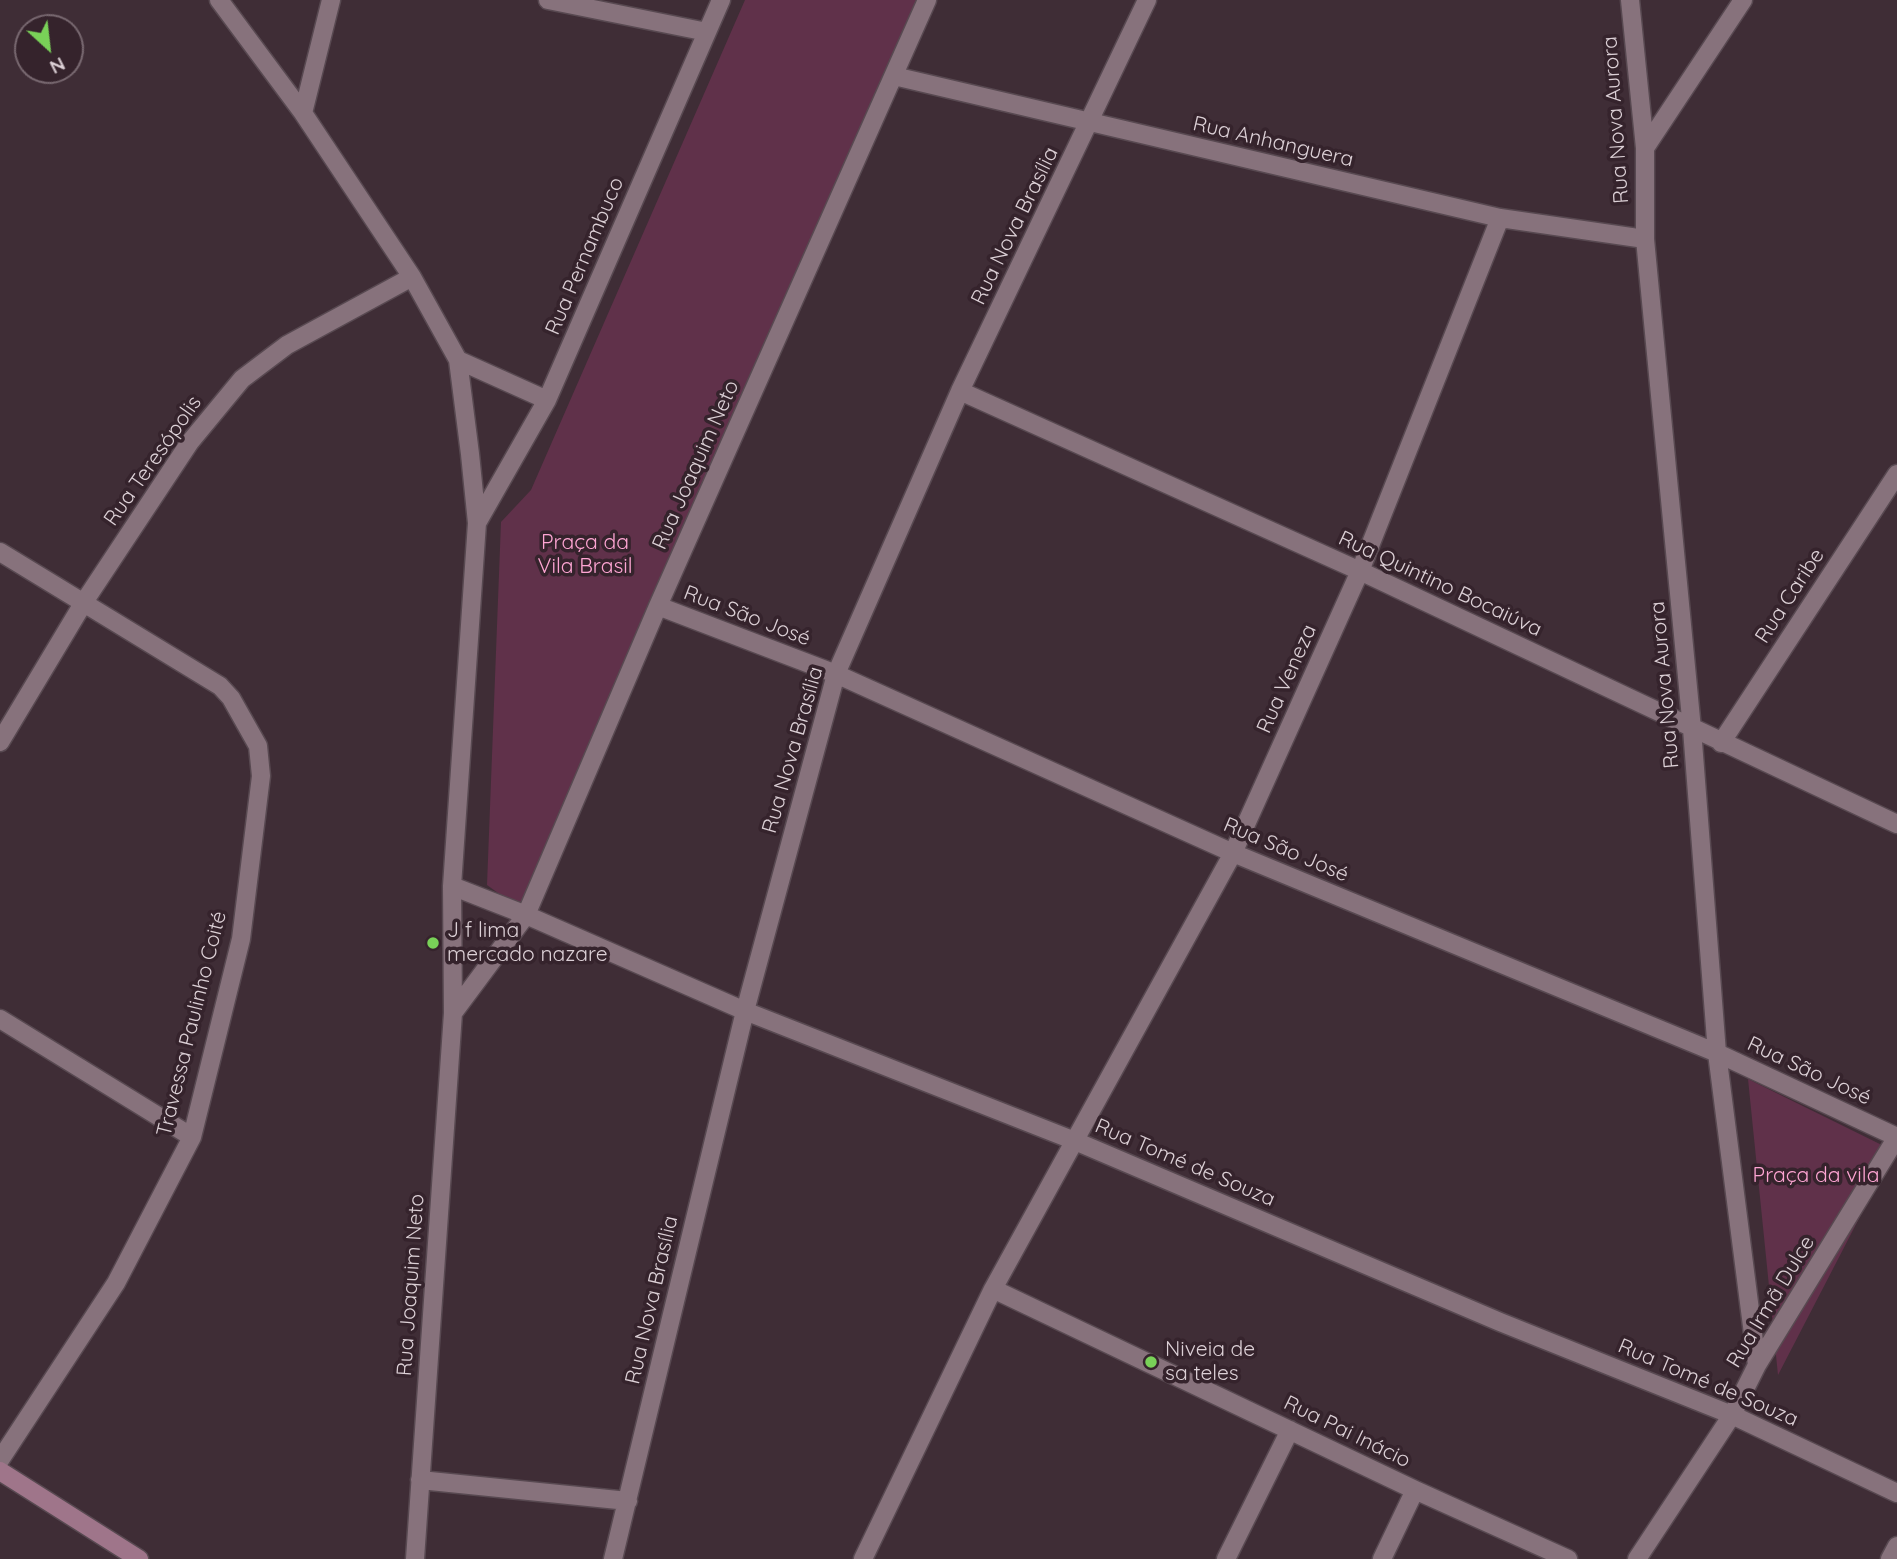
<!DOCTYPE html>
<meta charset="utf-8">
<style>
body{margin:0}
#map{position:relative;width:1897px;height:1559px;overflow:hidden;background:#3f2d36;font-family:Quicksand,sans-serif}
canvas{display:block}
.north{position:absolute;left:14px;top:14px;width:70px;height:70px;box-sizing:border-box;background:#35232c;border:2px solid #786870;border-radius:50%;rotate:153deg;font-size:19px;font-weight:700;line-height:28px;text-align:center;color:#dcd0d6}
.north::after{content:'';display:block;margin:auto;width:24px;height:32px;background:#79d158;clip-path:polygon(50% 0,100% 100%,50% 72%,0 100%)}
</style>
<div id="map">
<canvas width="1897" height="1559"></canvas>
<div class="north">N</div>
</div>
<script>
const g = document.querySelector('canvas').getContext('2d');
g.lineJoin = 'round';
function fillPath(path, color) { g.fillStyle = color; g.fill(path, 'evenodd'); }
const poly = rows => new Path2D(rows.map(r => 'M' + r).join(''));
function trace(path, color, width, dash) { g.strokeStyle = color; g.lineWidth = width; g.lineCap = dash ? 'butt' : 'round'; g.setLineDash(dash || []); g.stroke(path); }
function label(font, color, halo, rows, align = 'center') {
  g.font = font + ' Quicksand,sans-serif'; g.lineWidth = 7; g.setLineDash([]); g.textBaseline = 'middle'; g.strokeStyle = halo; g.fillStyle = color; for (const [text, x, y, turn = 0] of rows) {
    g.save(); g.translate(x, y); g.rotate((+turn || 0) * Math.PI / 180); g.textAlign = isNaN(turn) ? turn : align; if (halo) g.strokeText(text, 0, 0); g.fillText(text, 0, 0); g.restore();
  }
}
const green = poly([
 [745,0,923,0,520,909,487,885,501,522,531,490],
 [1748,1079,1894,1151,1778,1375]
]);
const street = poly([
 [219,0,303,113,412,277,458,360,470,454,477,523,452,886,453,1013,415,1559],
 [548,0,707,32],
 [1630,0,1645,148,1645,239,1692,729,1717,1053,1757,1365],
 [894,76,1500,218,1645,239],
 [303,113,331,0],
 [1645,148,1743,0],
 [458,360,547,400],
 [960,391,1360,571,1897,824],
 [477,523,547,400,721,0],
 [0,552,220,686,231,698,258,746,261,776,241,939,192,1137,116,1283,0,1460],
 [658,606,836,674,1233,853,1717,1053,1897,1137],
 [0,742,84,602,190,442,242,379,287,345,412,277],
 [1721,743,1897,474],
 [452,886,526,915,745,1011,1075,1141,1500,1322,1732,1415,1897,1493],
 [453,1013,526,915,658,606,927,0],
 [0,1019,192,1137],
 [993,1289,1415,1490,1568,1559],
 [420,1480,628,1501],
 [613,1559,745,1011,836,674,960,391,1147,0],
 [863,1559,993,1289,1233,853,1360,571,1500,218],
 [1226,1559,1290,1430],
 [1382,1559,1415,1490],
 [1637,1559,1732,1415,1757,1365,1897,1137],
 [1890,1559,1897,1546]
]);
const secondary = poly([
 [0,1471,139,1559]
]);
const markers = [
 [433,943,7,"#79d158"],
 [1151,1362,7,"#79d158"]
];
const streetNames = [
 ["Rua Nova Aurora",1616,120,-94],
 ["Rua Anhanguera",1273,142,13],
 ["Rua Nova Brasília",1015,226,-64],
 ["Rua Pernambuco",585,256,-67],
 ["Rua Teresópolis",153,461,-55],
 ["Rua Joaquim Neto",696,465,-66],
 ["Rua Quintino Bocaiúva",1440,584,25],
 ["Rua Caribe",1790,596,-57],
 ["Rua São José",747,616,21],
 ["Rua Veneza",1287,679,-66],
 ["Rua Nova Aurora",1665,685,-95],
 ["Rua Nova Brasília",793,750,-74],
 ["Rua São José",1286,850,23],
 ["Travessa Paulinho Coité",192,1024,-76],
 ["Rua São José",1809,1071,25],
 ["Rua Tomé de Souza",1185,1163,23],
 ["Rua Joaquim Neto",411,1285,-86],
 ["Rua Nova Brasília",652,1300,-77],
 ["Rua Irmã Dulce",1771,1302,-59],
 ["Rua Tomé de Souza",1708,1383,23],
 ["Rua Pai Inácio",1347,1432,26]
];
const parkNames = [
 ["Praça da",585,543],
 ["Vila Brasil",585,567],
 ["Praça da vila",1816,1176]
];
const poiNames = [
 ["J f lima",447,931],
 ["mercado nazare",447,955],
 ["Niveia de",1165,1350],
 ["sa teles",1165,1374]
];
fillPath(green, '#60314a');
trace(street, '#584951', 21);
trace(secondary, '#584951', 21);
trace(street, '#87727c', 18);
trace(secondary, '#9f758a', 18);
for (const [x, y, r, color] of markers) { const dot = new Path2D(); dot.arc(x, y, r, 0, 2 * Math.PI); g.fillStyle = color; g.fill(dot); trace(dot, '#35232c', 2.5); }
label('21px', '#dcd0d6', '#35232c', streetNames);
label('21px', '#fea5d3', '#35232c', parkNames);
label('21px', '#dcd0d6', '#35232c', poiNames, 'left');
</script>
